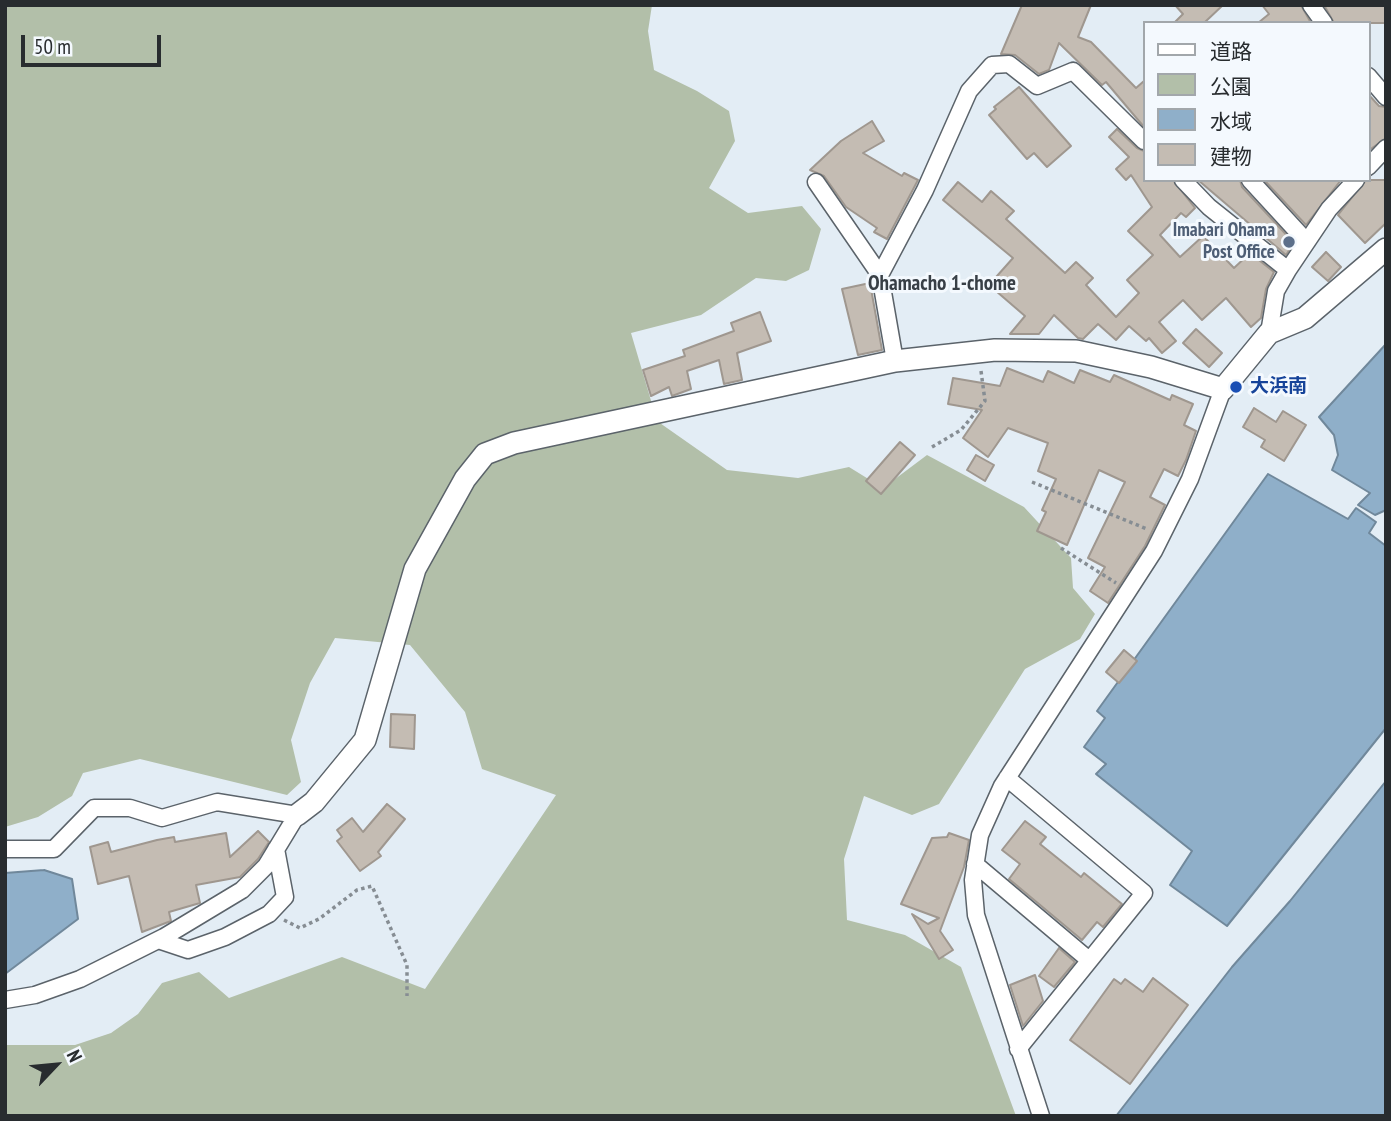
<!DOCTYPE html>
<meta charset="utf-8">
<style>
body{margin:0}
#map{position:relative;width:1391px;height:1121px;overflow:hidden;background:#e3edf5;font-family:"PT Sans Narrow","Noto Sans JP",sans-serif}
canvas{display:block}
.frame{position:absolute;inset:0;border:7px solid #282c2f;pointer-events:none}
.legend{position:absolute;left:1143px;top:21px;width:228px;height:161px;box-sizing:border-box;background:#f4f9fe;border:2px solid #a2a7ab;margin:0;padding:9px 12px;list-style:none;font-size:21px;color:#282c2f}
.legend li{display:flex;align-items:center;gap:14px;height:35px}
.legend b{width:35px;border:2px solid #a2a7ab}
.north{position:absolute;left:21px;top:1030px;width:70px;height:70px;-webkit-text-stroke:5px #f4f9fe;paint-order:stroke;rotate:64deg;font-size:19px;font-weight:700;line-height:28px;text-align:center;color:#282c2f}
.north::after{content:'';display:block;margin:auto;width:24px;height:32px;background:#282c2f;clip-path:polygon(50% 0,100% 100%,50% 72%,0 100%)}
.scale{position:absolute;left:21px;top:35px;width:140px;height:32px;box-sizing:border-box;border:4px solid #282c2f;border-top:0;padding-left:9px;font-size:21px;line-height:24px;white-space:nowrap;color:#282c2f;-webkit-text-stroke:5px #f4f9fe;paint-order:stroke}
</style>
<div id="map">
<canvas width="1391" height="1121"></canvas>
<div class="frame"></div>
<ul class="legend">
<li><b style="height:9px;background:#fff"></b>道路</li>
<li><b style="height:19px;background:#b2bfa9"></b>公園</li>
<li><b style="height:19px;background:#8fafc9"></b>水域</li>
<li><b style="height:19px;background:#c4bcb3"></b>建物</li>
</ul>
<div class="north">N</div>
<div class="scale">50 m</div>
</div>
<script>
const g = document.querySelector('canvas').getContext('2d');
g.lineJoin = 'round';
function fillPath(path, color) { g.fillStyle = color; g.fill(path, 'evenodd'); }
const poly = rows => new Path2D(rows.map(r => 'M' + r).join(''));
function trace(path, color, width, dash) { g.strokeStyle = color; g.lineWidth = width; g.lineCap = dash ? 'butt' : 'round'; g.setLineDash(dash || []); g.stroke(path); }
function label(font, color, halo, rows, align = 'center') {
  g.font = font + ' "PT Sans Narrow","Noto Sans JP",sans-serif'; g.lineWidth = 6; g.setLineDash([]); g.textBaseline = 'middle'; g.strokeStyle = halo; g.fillStyle = color; for (const [text, x, y, turn = 0] of rows) {
    g.save(); g.translate(x, y); g.rotate((+turn || 0) * Math.PI / 180); g.textAlign = isNaN(turn) ? turn : align; if (halo) g.strokeText(text, 0, 0); g.fillText(text, 0, 0); g.restore();
  }
}
const green = poly([
 [5,5,652,5,648,31,654,70,697,91,729,111,735,141,709,188,748,213,802,206,821,229,809,270,786,281,756,278,701,315,631,333,657,421,727,470,798,478,849,467,883,488,927,455,1024,507,1071,558,1073,588,1095,614,1080,639,1025,669,939,804,912,815,864,796,844,859,847,920,905,935,961,967,1016,1116,5,1116,5,1045,75,1045,111,1033,138,1014,162,983,199,972,229,998,342,957,425,989,556,795,482,769,465,712,410,645,335,638,310,683,291,740,301,782,287,795,140,759,83,773,72,796,38,817,5,827]
]);
const water = poly([
 [1386,344,1386,510,1375,515,1358,505,1370,493,1332,470,1338,455,1334,435,1319,417,1386,344],
 [1268,474,1348,519,1356,508,1376,522,1369,533,1386,546,1386,728,1227,926,1170,885,1192,851,1096,774,1106,764,1084,747,1105,718,1097,711,1268,474],
 [1386,781,1386,1116,1116,1116,1232,967,1290,901,1386,781],
 [44,870,72,879,78,919,5,974,5,873,44,870]
]);
const building = poly([
 [1022,5,1091,5,1078,37,1091,42,1136,88,1144,81,1144,127,1106,82,1102,85,1059,43,1049,70,1039,74,1015,55,1001,54,1022,5],
 [1175,5,1223,5,1204,23,1174,23,1183,14,1175,5],
 [1262,5,1301,5,1311,23,1258,23,1269,14,1262,5],
 [1324,5,1386,5,1386,23,1334,23,1324,5],
 [1019,87,1071,146,1047,167,1034,153,1027,159,989,115,996,109,994,107,1019,87],
 [1368,94,1379,106,1386,107,1386,138,1368,151,1368,94],
 [872,121,884,141,863,153,902,176,904,173,918,180,887,239,874,232,877,228,846,207,824,176,810,170,841,141,872,121],
 [1117,129,1137,148,1144,151,1144,180,1173,180,1195,208,1186,217,1181,213,1160,235,1180,257,1203,236,1234,268,1250,253,1274,272,1266,289,1261,318,1251,327,1226,298,1202,320,1183,300,1159,322,1176,341,1162,353,1149,338,1146,341,1129,326,1116,340,1098,324,1083,339,1078,338,1054,315,1039,334,1010,334,1025,316,989,285,1013,258,943,200,958,182,982,202,991,191,1014,211,1006,219,1065,273,1076,262,1093,278,1086,285,1116,317,1139,293,1127,280,1153,255,1128,231,1152,207,1131,175,1126,180,1116,169,1129,157,1109,137,1117,129],
 [1198,180,1240,180,1242,187,1294,243,1286,255,1198,180],
 [1264,180,1341,180,1306,225,1264,180],
 [1366,180,1386,180,1386,223,1365,243,1338,215,1366,180],
 [1326,252,1341,267,1328,281,1312,267,1326,252],
 [870,283,882,350,858,355,842,289,870,283],
 [760,312,771,341,737,353,742,380,724,384,719,360,687,371,691,389,672,396,669,387,651,396,643,370,685,356,683,350,734,331,731,323,760,312],
 [1196,329,1222,353,1209,367,1183,343,1196,329],
 [1007,368,1043,382,1048,371,1074,383,1080,370,1110,382,1114,375,1170,400,1172,395,1193,404,1184,425,1196,431,1186,460,1178,476,1164,469,1150,497,1165,505,1145,546,1108,603,1090,591,1105,567,1088,558,1125,482,1099,470,1067,545,1037,531,1046,512,1042,510,1056,479,1038,471,1048,443,1008,428,988,457,963,438,982,410,948,404,953,378,1000,386,1007,368],
 [1254,408,1276,422,1283,411,1306,425,1284,461,1261,447,1265,440,1243,427,1254,408],
 [900,442,915,455,881,494,866,481,900,442],
 [976,455,994,465,985,481,967,470,976,455],
 [1124,650,1137,661,1119,683,1106,672,1124,650],
 [391,714,415,715,414,749,390,747,391,714],
 [387,804,405,819,378,852,381,856,360,871,337,841,342,837,337,830,352,818,363,832,387,804],
 [1025,821,1046,837,1040,844,1081,877,1084,873,1122,904,1103,927,1097,922,1082,940,1009,879,1020,864,1002,850,1025,821],
 [258,831,269,842,258,859,240,877,196,885,200,903,169,912,171,921,142,932,129,876,98,884,90,847,108,842,111,852,157,840,174,837,175,842,226,833,230,857,258,831],
 [949,833,969,840,964,867,940,931,953,950,939,959,912,914,928,924,939,918,901,904,932,838,947,837,949,833],
 [1059,948,1075,962,1054,987,1039,976,1059,948],
 [1035,975,1043,1001,1023,1026,1010,985,1035,975],
 [1153,978,1188,1005,1130,1084,1070,1040,1114,979,1121,984,1125,979,1143,992,1153,978]
]);
const path = poly([
 [932,447,961,430,985,401,981,371],
 [1032,482,1147,529],
 [1061,548,1116,583],
 [284,920,300,928,319,919,357,890,372,886,407,965,407,996]
]);
const street = poly([
 [1311,5,1324,23],
 [1368,76,1386,97],
 [1368,167,1386,148],
 [1183,180,1209,207,1288,270],
 [1250,180,1307,242],
 [816,182,880,275,895,361],
 [880,275,925,190,969,91,992,65,1009,64,1037,86,1073,71,1144,141],
 [1269,333,1276,291,1288,270,1329,209,1356,180],
 [1007,778,1144,893,1018,1049],
 [5,849,54,849,94,808,130,808,162,818,217,802,297,815,266,866,242,890,164,937,80,979,35,995,5,1000],
 [975,864,1089,960],
 [158,940,188,950,225,937,269,914,285,897,276,849],
 [1041,1116,976,915,973,880,980,835,1002,786,1154,551,1190,479,1223,389]
]);
const secondary = poly([
 [297,815,314,802,365,740,415,569,465,479,485,454,514,443,895,361,995,350,1076,351,1151,367,1223,389,1269,333,1305,318,1386,249]
]);
const markers = [
 [1289,242,7,"#5c6f8a"],
 [1236,387,7,"#1a4fb4"]
];
const serviceNames = [
 ["Imabari Ohama",1275,231],
 ["Post Office",1275,253]
];
const transitNames = [
 ["大浜南",1250,387]
];
const neighbourhoodNames = [
 ["Ohamacho 1-chome",942,284]
];
fillPath(green, '#b2bfa9');
fillPath(water, '#8fafc9');
trace(water, '#70889b', 2);
fillPath(building, '#c4bcb3');
trace(building, '#9f978f', 2);
trace(street, '#5b636a', 19);
trace(secondary, '#5b636a', 24);
trace(path, '#868d93', 3.5, [3.5, 3.5]);
trace(street, '#fff', 16);
trace(secondary, '#fff', 21);
for (const [x, y, r, color] of markers) { const dot = new Path2D(); dot.arc(x, y, r, 0, 2 * Math.PI); g.fillStyle = color; g.fill(dot); trace(dot, '#f4f9fe', 2.5); }
label('bold 19px', '#4e5e75', '#f4f9fe', serviceNames, 'right');
label('bold 19px', '#164399', '#f4f9fe', transitNames, 'left');
label('bold 21px', '#383f46', '#f4f9fe', neighbourhoodNames);
</script>
